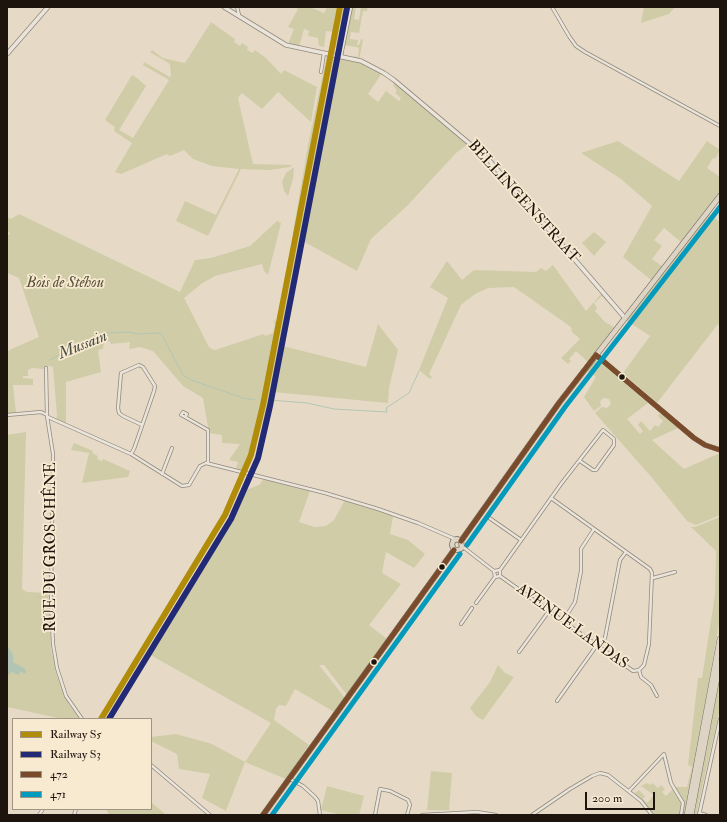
<!DOCTYPE html>
<meta charset="utf-8">
<style>
body{margin:0}
#map{position:relative;width:727px;height:822px;overflow:hidden;background:#e6dac6;font-family:"IM FELL Double Pica",serif}
canvas{display:block}
.frame{position:absolute;inset:0;border:8px solid #1e140e;pointer-events:none}
.legend{position:absolute;left:12px;top:718px;width:140px;height:92px;box-sizing:border-box;background:#f8ead1;border:1px solid #a19483;margin:0;padding:5px 7px;list-style:none;font-size:12px;color:#1e140e}
.legend li{display:flex;align-items:center;gap:8px;height:20px}
.legend b{width:20px;border:1px solid #a19483}
.scale{position:absolute;left:585px;top:792px;width:70px;height:18px;box-sizing:border-box;border:2px solid #1e140e;border-top:0;padding-left:5px;font-size:12px;line-height:14px;white-space:nowrap;color:#1e140e;-webkit-text-stroke:3px #f8ead1;paint-order:stroke}
</style>
<div id="map">
<canvas width="727" height="822"></canvas>
<div class="frame"></div>
<ul class="legend">
<li><b style="height:5px;background:#b08c09"></b>Railway S5</li>
<li><b style="height:5px;background:#222975"></b>Railway S3</li>
<li><b style="height:5px;background:#7a4b2a"></b>472</li>
<li><b style="height:5px;background:#039abb"></b>471</li>
</ul>
<div class="scale">200 m</div>
</div>
<script>
const g = document.querySelector('canvas').getContext('2d');
g.lineJoin = 'round';
function fillPath(path, color) { g.fillStyle = color; g.fill(path, 'evenodd'); }
const poly = rows => new Path2D(rows.map(r => 'M' + r).join(''));
function trace(path, color, width, dash) { g.strokeStyle = color; g.lineWidth = width; g.lineCap = dash ? 'butt' : 'round'; g.setLineDash(dash || []); g.stroke(path); }
function label(font, color, halo, rows, align = 'center') {
  g.font = font + ' "IM FELL Double Pica",serif'; g.lineWidth = 3.5; g.setLineDash([]); g.textBaseline = 'middle'; g.strokeStyle = halo; g.fillStyle = color; for (const [text, x, y, turn = 0] of rows) {
    g.save(); g.translate(x, y); g.rotate((+turn || 0) * Math.PI / 180); g.textAlign = isNaN(turn) ? turn : align; if (halo) g.strokeText(text, 0, 0); g.fillText(text, 0, 0); g.restore();
  }
}
const green = poly([
 [294,7,310,7,324,13,327,7,338,7,334,32,326,31,324,47,319,46,318,38,308,36,309,31,304,29,299,47,288,44,294,29,288,27,298,9],
 [343,7,348,7,341,45,335,48],
 [352,7,356,7,354,19,359,20,361,7,368,7,367,11,363,11,359,33,351,32,350,39,358,40,357,45,359,45,361,39,363,40,359,60,353,58,353,56,358,57,359,49,357,47,344,45],
 [644,7,675,7,669,14,641,23],
 [211,22,235,39,234,42,240,46,242,43,248,47,247,50,253,53,255,50,266,58,281,74,284,70,317,87,311,122,278,92,262,109,242,93,238,98,253,164,292,165,290,167,269,170,241,169,208,236,176,221,185,201,216,215,239,169,212,166,193,159,184,150,170,156,167,154,121,174,115,172,132,143,114,131,115,127,105,120,132,75,137,78,146,86,119,130,133,138,169,80,143,65,144,62,170,77,171,76,170,64,150,52,152,50,163,58,185,63],
 [327,55,330,56,318,117,295,233,293,233,308,145],
 [334,56,359,62,382,73,368,94,378,102,386,91,399,101,401,98,395,93,397,91,393,85,396,82,469,143,456,153,407,206,371,239,357,271,301,240,279,345,366,367,378,324,398,350,389,388,388,403,273,392,260,445,258,444,264,415],
 [618,141,679,181,707,141,720,150,715,159,713,158,707,168,720,177,720,191,681,242,664,228,654,240,662,246,652,259,662,266,651,280,623,257,652,206,621,179,581,153],
 [294,167,293,179,288,196,284,191,282,182,286,173],
 [708,213,720,222,720,327,718,324,657,403,623,373,650,336,626,320],
 [19,214,180,292,195,260,211,258,250,246,277,221,281,223,268,275,264,271,262,264,215,276,201,284,184,298,209,347,212,349,215,350,264,334,265,336,273,333,275,325,273,320,277,322,263,400,254,441,244,471,236,469,238,462,229,460,240,444,222,443,222,435,209,433,203,398,183,386,153,351,140,347,129,349,130,342,111,344,110,341,104,342,103,349,98,350,101,372,66,382,66,424,56,420,57,415,53,367,51,367,50,365,45,369,32,368,28,370,28,376,23,376,23,378,33,379,33,385,13,385,16,413,7,414,7,351,39,337,19,278,7,273,7,236,10,234,7,230,7,217,11,219],
 [594,232,606,242,594,256,582,243],
 [447,261,462,280,474,270,536,272,541,268,546,271,553,265,586,311,602,293,613,305,611,306,602,296,594,303,597,308,595,311,605,322,614,327,588,362,576,351,569,359,571,361,568,364,561,358,580,339,572,332,571,327,514,287,488,288,475,294,461,305,429,374,432,377,430,379,419,370,448,298,430,287],
 [598,361,648,403,627,419,640,434,643,431,638,425,641,421,650,431,655,425,658,427,663,421,658,416,660,413,678,428,652,440,684,469,720,453,720,515,696,525,687,521,653,479,595,413,602,407,607,408,611,404,609,399,603,398,600,402,601,406,594,411,584,397,596,377,587,371,594,362],
 [26,432,22,589,27,592,49,593,48,602,49,604,51,649,57,676,69,705,80,719,63,719,7,707,7,435],
 [74,443,93,451,92,453,98,456,97,459,102,461,103,459,130,471,128,477,82,483,89,453,71,450],
 [264,479,310,491,299,522,315,527,326,526,334,520,345,500,393,516,390,534,408,540,425,554,414,568,386,552,382,573,401,584,369,625,387,639,347,695,324,665,319,665,345,698,334,712,295,689,286,706,279,705,276,709,274,720,309,745,286,779,245,762,226,811,202,798,210,774,179,769,177,754,151,741,151,737,176,734,212,744,245,762,271,723,147,653,227,524,246,490,259,485],
 [720,517,720,618,691,786,685,815,682,815,684,802,673,787,687,787,692,767,688,765,698,678,702,678,715,595,716,551,691,527,695,527],
 [498,665,505,673,514,677,483,720,476,716,470,708,490,682],
 [720,677,720,708,696,815,693,815],
 [431,771,452,773,449,810,427,810],
 [647,783,650,785,653,783,658,788,661,785,665,789,662,792,666,796,673,789,682,803,680,815,653,815,634,794,639,790,645,796,643,799,647,803,654,795,641,786],
 [327,786,364,796,359,815,341,815,321,810],
 [151,802,166,815,109,815,106,809,151,809]
]);
const water = poly([
 [7,646,13,654,13,662,25,669,26,673,24,674,21,671,18,675,12,672,7,676]
]);
const stream = poly([
 [49,360,106,333,129,332,138,334,161,333,183,375,191,380,243,398,255,400],
 [269,400,307,403,334,409,387,412,386,408,409,393,419,371]
]);
const minor = poly([
 [237,7,239,15],
 [552,7,569,36,576,46,585,52,720,126],
 [341,56,351,7],
 [321,72,324,53],
 [46,368,47,416,53,454,51,602,53,644,57,668,66,696,82,719],
 [7,415,41,412,47,415],
 [48,417,131,454,182,486,189,485,200,466,206,463,325,493,378,509,418,523,455,539],
 [185,417,181,415,183,412,187,414,185,417,208,430,208,463],
 [131,454,134,449,154,391,155,386,143,367,139,365,121,373,118,408,119,413,123,416,142,425],
 [162,474,172,448],
 [551,498,650,569,652,573,649,644,644,665,639,670],
 [488,517,521,540],
 [463,547,494,571],
 [500,570,561,484,603,430,614,439,614,445,596,470,593,470,580,461],
 [494,571,500,570,500,576],
 [494,571,495,577,500,576],
 [500,576,633,671,639,670],
 [653,578,675,572],
 [476,603,495,577],
 [563,621,575,602,581,571,581,549,594,529],
 [461,624,472,608],
 [599,647,605,638,620,560,626,552],
 [519,652,549,611],
 [639,670,641,677,651,685,657,696],
 [557,701,597,645],
 [151,765,210,815],
 [290,779,303,786,315,797,318,801,320,815],
 [629,791,664,754,671,783,683,803,681,815],
 [699,813,706,815],
 [39,815,43,809],
 [74,815,76,809],
 [375,815,380,789,390,791,408,800,410,805,407,815],
 [422,815,477,812,496,815],
 [532,815,570,789,592,776,600,773,608,775,641,801,652,815],
 [699,815,720,719]
]);
const tertiary = poly([
 [224,7,286,45,361,61,384,73,394,80,489,160,625,318],
 [7,54,48,7]
]);
const secondary = poly([
 [596,355,694,438,705,445,720,450]
]);
const primary = poly([
 [461,541,559,403,720,196],
 [454,550,452,545,453,541,457,539,461,541],
 [454,550,459,550,462,548,461,541],
 [263,815,454,550]
]);
const motorway = poly([
 [687,815,720,639],
 [691,815,720,662]
]);
const bus1 = poly([
 [596,355,694,438,705,445,720,450],
 [461,541,559,403,596,355],
 [263,815,454,550]
]);
const bus2 = poly([
 [467,545,565,407,720,207],
 [272,815,460,554]
]);
const rail1 = poly([
 [101,719,225,515,251,455,263,405,340,7]
]);
const rail2 = poly([
 [109,719,231,519,258,458,270,406,347,8]
]);
const markers = [
 [622,377,3.5,"#1e140e"],
 [442,567,3.5,"#1e140e"],
 [374,662,3.5,"#1e140e"]
];
const streetNames = [
 ["BELLINGENSTRAAT",523,202,48],
 ["RUE DU GROS CHÊNE",52,547,-90],
 ["AVENUE LANDAS",572,627,36]
];
const parkNames = [
 ["Bois de Stéhou",65,284]
];
const waterNames = [
 ["Mussain",83,346,-22]
];
fillPath(green, '#d0cca7');
fillPath(water, '#b2c5b5');
trace(stream, '#b2c5b5', 1);
trace(minor, '#91897d', 4);
trace(tertiary, '#91897d', 5);
trace(secondary, '#756e64', 5.5);
trace(primary, '#756e64', 6);
trace(motorway, '#756e64', 6);
trace(minor, '#eae4da', 2.5);
trace(tertiary, '#eae4da', 3.5);
trace(secondary, '#eae4da', 4);
trace(primary, '#ded4c5', 4.5);
trace(motorway, '#ded4c5', 5);
trace(bus1, '#7a4b2a', 5);
trace(bus2, '#039abb', 5);
trace(rail1, '#b08c09', 6);
trace(rail2, '#222975', 6);
for (const [x, y, r, color] of markers) { const dot = new Path2D(); dot.arc(x, y, r, 0, 2 * Math.PI); g.fillStyle = color; g.fill(dot); trace(dot, '#f8ead1', 1.5); }
label('15px', '#1e140e', '#f8ead1', streetNames);
label('italic 15px', '#56503a', '#f8ead1', parkNames);
label('italic 16px', '#4a4f46', '#f8ead1', waterNames);
</script>
